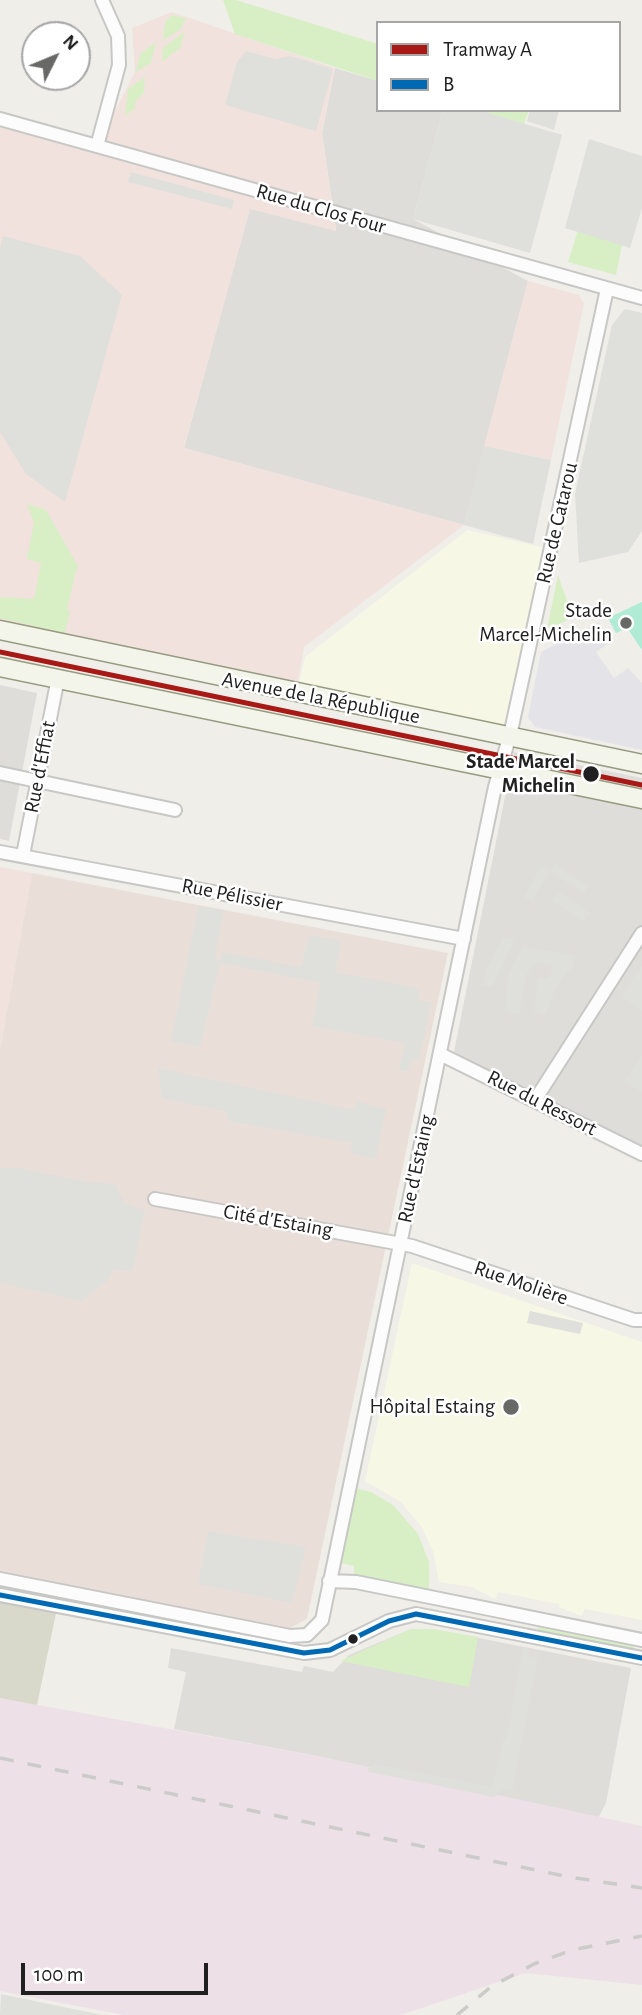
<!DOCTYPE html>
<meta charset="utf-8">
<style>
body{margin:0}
#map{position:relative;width:642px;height:2015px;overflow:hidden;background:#efeee9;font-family:"Alegreya Sans",sans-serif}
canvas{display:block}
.legend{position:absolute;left:376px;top:21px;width:245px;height:91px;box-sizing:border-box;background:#fff;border:2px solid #a6a6a6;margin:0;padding:9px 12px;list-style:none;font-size:21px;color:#202020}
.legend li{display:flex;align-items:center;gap:14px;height:35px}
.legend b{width:35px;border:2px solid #a6a6a6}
.north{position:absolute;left:21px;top:21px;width:70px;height:70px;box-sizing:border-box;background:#fff;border:2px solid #a6a6a6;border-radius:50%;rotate:47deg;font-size:19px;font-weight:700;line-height:28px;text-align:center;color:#202020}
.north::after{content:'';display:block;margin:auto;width:24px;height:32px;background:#686866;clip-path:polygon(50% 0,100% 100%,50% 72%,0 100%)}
.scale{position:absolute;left:21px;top:1963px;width:187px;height:32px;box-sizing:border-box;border:4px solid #202020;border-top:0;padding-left:9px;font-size:21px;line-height:24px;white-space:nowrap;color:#202020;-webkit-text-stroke:5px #fff;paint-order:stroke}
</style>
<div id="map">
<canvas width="642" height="2015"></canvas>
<ul class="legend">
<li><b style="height:9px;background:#a81815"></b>Tramway A</li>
<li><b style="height:9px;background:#0069b4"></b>B</li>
</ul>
<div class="north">N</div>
<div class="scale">100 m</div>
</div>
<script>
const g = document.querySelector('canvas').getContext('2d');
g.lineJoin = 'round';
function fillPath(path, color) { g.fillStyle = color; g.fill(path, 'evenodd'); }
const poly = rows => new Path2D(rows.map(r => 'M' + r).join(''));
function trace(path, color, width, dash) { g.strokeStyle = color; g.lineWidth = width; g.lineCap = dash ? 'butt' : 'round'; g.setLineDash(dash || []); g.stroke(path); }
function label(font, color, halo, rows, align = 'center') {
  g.font = font + ' "Alegreya Sans",sans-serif'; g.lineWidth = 5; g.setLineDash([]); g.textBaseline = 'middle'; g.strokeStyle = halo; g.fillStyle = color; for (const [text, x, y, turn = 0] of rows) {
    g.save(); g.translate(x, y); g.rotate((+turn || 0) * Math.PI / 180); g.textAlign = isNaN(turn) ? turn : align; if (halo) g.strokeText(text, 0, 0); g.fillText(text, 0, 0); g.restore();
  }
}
const residential = poly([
 [335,68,378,81,378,110,443,110,413,219,528,281,464,525,184,448,250,208,336,230,322,133],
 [0,685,37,693,9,841,0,839],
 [514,752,642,778,642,1152,454,1052],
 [411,1629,433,1629,631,1668,606,1803,598,1818,317,1756,174,1729,186,1672,168,1668,171,1648,302,1672,304,1666,333,1672,349,1655]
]);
const commercial = poly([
 [172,12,335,68,322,133,336,231,250,209,184,448,464,525,304,647,296,693,0,630,0,119,97,146,135,72,132,28],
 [528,281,579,295,584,304,551,460,484,446],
 [0,867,32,873,0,1050]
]);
const industrial = poly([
 [0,1698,317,1756,642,1826,642,1985,525,1973,401,2015,124,2015,0,1991]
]);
const education = poly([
 [467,530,550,549,511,729,297,693,305,657],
 [412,1263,642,1342,642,1620,585,1609,581,1616,559,1607,559,1604,498,1592,495,1599,472,1587,439,1582,433,1551,421,1526,401,1502,365,1481]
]);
const military = poly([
 [32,873,448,953,307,1619,290,1628,0,1574,0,1050]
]);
const construction = poly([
 [0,1601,56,1613,37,1705,0,1698]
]);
const grass = poly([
 [223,0,236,0,378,44,378,81,235,34],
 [172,15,186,18,180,30,163,40,165,22],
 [184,32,181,47,162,62,163,48],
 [156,42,151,63,136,72,140,54],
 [145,77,144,93,135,102,135,108,125,116,128,89],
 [479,110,529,110,524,124],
 [578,230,622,245,616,275,568,262],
 [27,504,46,510,79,568,76,570,67,610,70,611,65,633,0,618,0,599,3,597,34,599,41,563,27,559,34,523],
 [558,575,573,618,549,628,548,624],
 [355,1488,371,1492,393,1505,418,1534,429,1562,429,1595,359,1580,360,1575,354,1574,354,1566,340,1563],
 [538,1627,634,1646,633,1650,537,1631],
 [411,1629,433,1629,478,1637,469,1687,341,1661]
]);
const pitch = poly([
 [642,602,642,650,627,628,616,633,608,618]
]);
const parking = poly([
 [246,51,276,59,290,56,333,69,316,131,225,105,237,62],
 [443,110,479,110,562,135,530,253,413,219],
 [530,110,559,110,554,130,527,121],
 [589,139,642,156,642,208,630,248,565,228],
 [131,172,234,200,232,209,128,182],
 [3,236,80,256,122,295,65,502,26,474,0,432,0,249],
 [625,309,642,313,642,531,628,552,579,563,575,494,612,325],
 [484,446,551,460,533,544,464,525],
 [554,863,589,886,584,893,550,871,532,901,523,898,542,865,550,870],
 [559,892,590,913,584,922,552,901],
 [198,907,224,910,215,956,219,962,222,952,301,967,309,935,341,940,335,972,419,988,419,1001,432,1002,419,1060,412,1059,408,1071,399,1071,404,1043,312,1026,320,983,220,963,200,1047,171,1041],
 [503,937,515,940,492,987,483,985,486,971],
 [523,946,576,956,572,970,568,971,556,989,545,1015,534,1012,538,978,549,979,553,966,535,962,526,975,520,1015,505,1011,508,976],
 [642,965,642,1011,621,996],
 [642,1055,642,1092,624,1081],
 [158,1068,345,1108,355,1109,356,1101,386,1109,376,1159,350,1153,352,1143,232,1122,227,1118,227,1112,162,1098],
 [0,1168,19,1168,88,1182,116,1184,125,1203,145,1210,133,1271,114,1270,108,1280,82,1301,0,1283],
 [530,1311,583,1323,580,1334,527,1323],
 [208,1531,306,1547,292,1603,198,1584],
 [523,1647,530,1648,528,1656,538,1658,512,1791,503,1789,494,1797,369,1772,367,1769,376,1764,492,1787,503,1740,506,1740],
 [1,1994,102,2015,0,2015]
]);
const plaza = poly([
 [599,622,610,642,596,652,614,678,628,668,642,683,642,750,535,727,528,717,541,652]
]);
const street = poly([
 [0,119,642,298],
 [97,146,119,65,118,36,102,0],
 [0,773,175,810],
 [0,852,464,939],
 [23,855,58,678],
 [440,1054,642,1154],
 [535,1100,642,933],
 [155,1199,412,1246,634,1320,642,1320],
 [0,1579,290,1636,307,1635,322,1620,495,787,511,731,607,289],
 [329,1581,356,1582,642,1640],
 [0,1595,304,1653,330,1650,389,1621,416,1614,642,1658]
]);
const secondary = poly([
 [0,630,642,764],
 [0,667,642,799]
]);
const rail = poly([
 [0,1758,569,1877,642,1888],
 [457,2015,492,1986,534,1964,572,1950,642,1936]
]);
const bus1 = poly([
 [0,1595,304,1653,330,1650,389,1621,416,1614,642,1658]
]);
const tram1 = poly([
 [0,652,642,785]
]);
const markers = [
 [626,623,7,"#686866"],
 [591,774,9,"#202020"],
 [511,1407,9,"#686866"],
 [353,1639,6,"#202020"]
];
const streetNames = [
 ["Rue du Clos Four",321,209,16],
 ["Rue de Catarou",557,523,-77],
 ["Avenue de la République",321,698,11],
 ["Rue d'Effiat",40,767,-79],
 ["Rue Pélissier",232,895,11],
 ["Rue du Ressort",542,1103,27],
 ["Rue d'Estaing",416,1169,-78],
 ["Cité d'Estaing",278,1221,10],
 ["Rue Molière",521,1283,19]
];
const poiNames = [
 ["Stade",612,611],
 ["Marcel-Michelin",612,635],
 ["Hôpital Estaing",495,1407]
];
const stopNames = [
 ["Stade Marcel",575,762],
 ["Michelin",575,786]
];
fillPath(residential, '#deddda');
fillPath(commercial, '#f2e2dd');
fillPath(industrial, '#ede1e7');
fillPath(education, '#f7f7e5');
fillPath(military, '#eadfd8');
fillPath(construction, '#d8d9ca');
fillPath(grass, '#d8efc5');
fillPath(pitch, '#b0ebd6');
fillPath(parking, '#dfdfdc');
fillPath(plaza, '#e4e3e8');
trace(street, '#c7c7c5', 16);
trace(secondary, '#969a7f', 21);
trace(street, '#fdfcfc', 12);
trace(secondary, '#f3f5eb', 18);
trace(rail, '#cbcbca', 3.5, [14, 14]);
trace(bus1, '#0069b4', 5);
trace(tram1, '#a81815', 5);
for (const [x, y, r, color] of markers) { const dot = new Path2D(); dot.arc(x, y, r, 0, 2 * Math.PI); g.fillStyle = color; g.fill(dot); trace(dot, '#fff', 2.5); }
label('21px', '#202020', '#fff', streetNames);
label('21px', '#202020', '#fff', poiNames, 'right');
label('bold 21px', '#202020', '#fff', stopNames, 'right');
</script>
